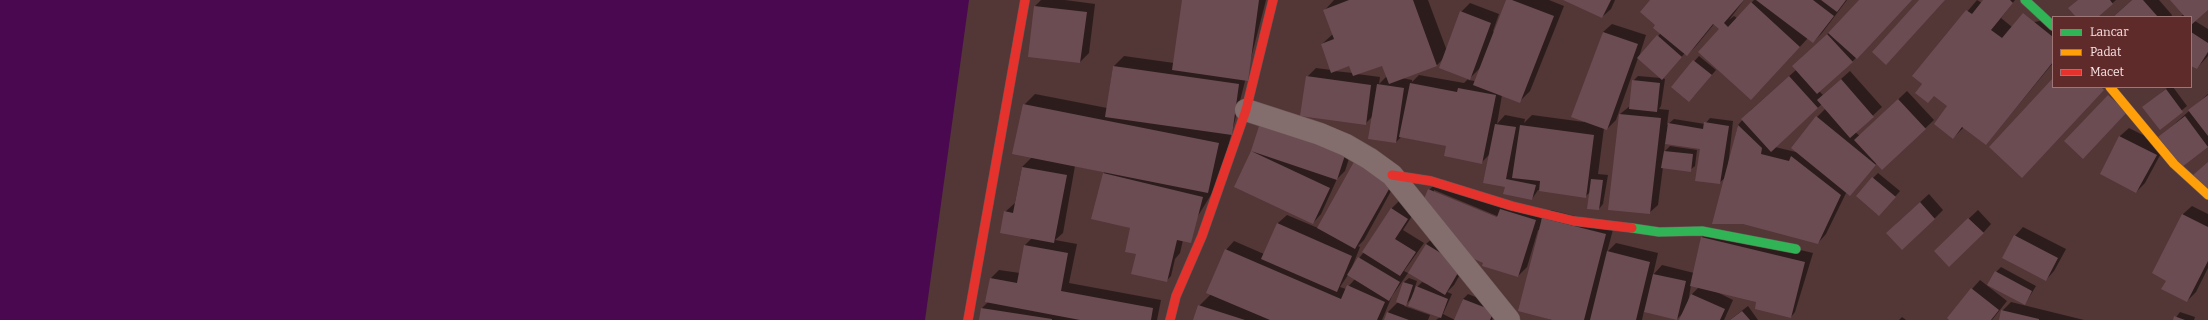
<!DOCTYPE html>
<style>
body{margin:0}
#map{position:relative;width:2208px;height:320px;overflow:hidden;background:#533636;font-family:Bitter,serif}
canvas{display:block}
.legend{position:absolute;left:2052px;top:16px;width:140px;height:72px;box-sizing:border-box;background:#5f2a2a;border:1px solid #9e7675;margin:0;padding:5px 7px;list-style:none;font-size:12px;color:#fce7e6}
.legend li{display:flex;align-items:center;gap:8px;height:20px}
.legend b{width:20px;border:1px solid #9e7675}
</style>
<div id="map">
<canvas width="2208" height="320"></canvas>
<ul class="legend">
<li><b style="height:5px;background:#30b455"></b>Lancar</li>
<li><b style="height:5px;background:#ff9f0a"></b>Padat</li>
<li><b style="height:5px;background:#e5322d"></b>Macet</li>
</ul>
</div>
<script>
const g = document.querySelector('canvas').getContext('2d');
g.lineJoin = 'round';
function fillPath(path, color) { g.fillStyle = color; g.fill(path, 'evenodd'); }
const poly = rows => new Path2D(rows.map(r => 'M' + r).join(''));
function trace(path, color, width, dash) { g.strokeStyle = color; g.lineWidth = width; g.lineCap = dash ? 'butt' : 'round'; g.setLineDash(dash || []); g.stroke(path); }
const water = poly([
 [0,0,969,0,925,320,0,320]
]);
const shadow = poly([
 [1041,0,1065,0,1095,4,1089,53,1080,62,1035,6],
 [1183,0,1266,0,1219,182,1183,240,1180,253,1175,259,1171,276,1166,281,1137,254,1131,228,1092,218,1104,172,1075,166,1063,233,1055,240,1077,244,1069,283,1161,300,1157,320,980,320,982,308,988,302,991,278,999,270,1020,273,1025,245,1032,238,1005,212,1015,203,1022,167,1032,157,1024,105,1035,94,1107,108,1113,67,1124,56,1174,63],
 [1334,0,1428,0,1447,51,1461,12,1470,3,1499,14,1493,31,1494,32,1507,0,1549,0,1564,6,1530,91,1519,102,1502,95,1497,124,1505,115,1525,119,1524,123,1532,115,1584,122,1603,32,1612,24,1646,35,1639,57,1661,33,1662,19,1652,0,1744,0,1729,20,1734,16,1737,18,1754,0,1847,0,1822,33,1813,42,1808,38,1760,90,1725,25,1714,24,1696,46,1687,55,1685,53,1662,78,1665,79,1661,106,1659,109,1669,110,1667,125,1674,119,1705,124,1710,118,1733,121,1728,167,1738,125,1751,110,1796,70,1802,57,1835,27,1861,0,1911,0,1852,62,1819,91,1823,95,1850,71,1882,107,1855,132,1860,136,1907,91,1934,120,1882,169,1877,163,1850,194,1847,191,1826,234,1818,243,1725,178,1719,183,1701,148,1665,143,1664,152,1670,146,1697,150,1695,166,1690,170,1663,167,1658,205,1649,213,1620,114,1630,106,1633,81,1638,76,1661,78,1638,58,1616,120,1607,129,1604,128,1598,174,1608,175,1603,204,1599,209,1590,192,1585,197,1538,190,1532,199,1507,184,1490,154,1482,162,1448,146,1401,137,1396,142,1373,116,1365,124,1307,77,1316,68,1331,70,1322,44,1333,34,1325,10],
 [1444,58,1469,78,1464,83,1419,75,1412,82,1412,80,1402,78,1437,65],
 [1383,64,1387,76,1379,84,1380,77,1357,74],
 [1350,65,1353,73,1334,71],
 [1481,67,1475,81,1468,80],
 [1822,104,1826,108,1817,117,1800,153,1775,147],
 [1565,0,1615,0,1611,9,1602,17],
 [1977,0,1982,3,1984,0,2015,0,2001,18,2012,27,2053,18,2053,63,1986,144,1964,127,1953,138,1949,106,1913,76],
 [2079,0,2116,0,2097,17,2077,17],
 [2132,0,2159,0,2172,15,2171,17,2113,17],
 [2172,0,2208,0,2208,9,2195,21,2208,29,2208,56,2197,68,2191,65,2191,17,2180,17,2184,14],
 [1699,56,1716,70,1694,96,1672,86],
 [2168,87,2173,87,2187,106,2160,128,2144,107],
 [2208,94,2208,146,2182,166,2160,137],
 [1261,123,1354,143,1345,171,1337,179,1321,214,1313,223,1252,152],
 [2129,128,2165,146,2145,183,2136,192,2101,174,2120,136],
 [1401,173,1364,240,1358,246,1360,247,1352,267,1364,252,1392,208,1400,200,1416,210,1403,230,1424,243,1404,271,1408,273,1392,296,1382,320,1194,320,1199,306,1211,294,1226,250,1234,241,1264,254,1278,223,1287,215,1318,228],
 [1348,275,1355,279,1346,289,1340,287],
 [1878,173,1900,191,1879,215,1873,178],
 [1438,181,1503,207,1509,201,1544,211,1541,221,1551,210,1614,226,1607,252,1616,243,1658,253,1653,275,1662,265,1694,273,1702,237,1711,229,1813,253,1795,312,1791,317,1756,308,1759,298,1756,301,1715,291,1733,300,1724,320,1681,320,1684,312,1677,319,1644,311,1642,320,1552,320,1519,310,1540,230,1538,230,1527,267,1518,276,1484,265,1484,263,1471,256,1425,198,1429,190],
 [1434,190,1502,218,1502,219,1434,192],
 [1691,285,1699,287,1692,294,1688,303],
 [1929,194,1943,210,1934,219,1896,224],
 [2192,206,2208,214,2208,268,2196,292,2187,301,2167,280,2153,273,2183,214],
 [1978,210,1991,224,1983,233,1944,242],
 [2023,227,2066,249,2054,271,2046,280,2015,236],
 [1435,236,1470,257,1454,285,1447,292,1452,294,1443,314,1455,320,1436,320,1440,317,1413,297,1404,306,1430,315,1428,320,1385,320,1388,312,1398,302,1404,282,1409,278,1417,281,1414,290,1422,282,1427,284,1426,244],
 [2001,267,2036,286,2025,304,1996,272],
 [1980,280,2007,301,1992,320,1951,320,1972,289],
 [1468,294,1498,306,1492,320,1455,320,1463,299],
 [2011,302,2084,320,2000,320,2002,311],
 [1748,306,1758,320,1730,320],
 [2180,312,2195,317,2194,320,2174,320],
 [1902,317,1906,320,1899,320]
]);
const building = poly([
 [1182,0,1259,0,1248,81,1172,70],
 [1349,0,1413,0,1437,66,1389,84,1382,66,1353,76,1349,66,1331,73,1321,44,1334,39,1323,10],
 [1506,0,1512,0,1554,16,1520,103,1473,85],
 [1563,0,1611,0,1602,18],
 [1650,0,1744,0,1724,23,1728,27,1751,2,1800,47,1751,100,1698,52,1719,29,1713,24,1687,56,1653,28,1655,25,1640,12],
 [1756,0,1813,0,1834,16,1813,43],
 [1821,0,1846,0,1837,12],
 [1859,0,1912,0,1857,59,1828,33],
 [1919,0,1945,0,1886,65,1872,52],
 [1983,0,2010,0,2013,3,1991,30,2002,38,2023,13,2053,37,2053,62,1986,145,1962,127,1953,139,1934,124,1947,106,1934,96,1928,103,1915,93,1922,84,1912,76,1966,10,1972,14],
 [2078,0,2110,0,2113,4,2098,17,2076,17,2068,8],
 [2132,0,2143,0,2158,17,2113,17],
 [2170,0,2208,0,2208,10,2191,25,2191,17,2185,17],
 [1034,6,1087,12,1080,63,1028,57],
 [1460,11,1491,23,1470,80,1439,68],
 [1603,32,1638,44,1607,130,1571,117],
 [2191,32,2208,43,2208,52,2197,69,2191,66],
 [1827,34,1853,62,1817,94,1792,66],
 [1657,35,1682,57,1662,80,1637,58],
 [1693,60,1712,75,1689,102,1671,87],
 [1113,66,1239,84,1232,135,1105,117],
 [1306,76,1371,85,1366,125,1300,116],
 [1789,76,1818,108,1771,152,1741,119],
 [2053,78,2053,87,2101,87,2104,90,2022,178,1989,147],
 [1841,79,1874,117,1850,138,1817,100],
 [1632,80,1660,83,1657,112,1629,109],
 [1410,83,1457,92,1458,88,1496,95,1482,164,1444,156,1446,146,1399,137],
 [1377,84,1404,88,1396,143,1368,139],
 [2166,89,2183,112,2160,130,2142,107],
 [2108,95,2127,112,2083,159,2064,141],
 [2208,95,2208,136,2188,110],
 [1898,99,1926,129,1882,170,1854,140],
 [1023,104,1219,143,1208,193,1012,154],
 [1619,114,1661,118,1650,214,1608,210],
 [1816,116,1876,165,1850,196,1791,148],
 [2185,116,2208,147,2182,167,2158,137],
 [1704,122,1729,126,1720,184,1695,181,1700,149,1665,144,1668,123,1703,129],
 [1260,123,1346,152,1337,180,1251,151,1330,188,1313,224,1234,187,1251,151],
 [1495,124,1516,127,1506,179,1536,185,1532,200,1503,194,1505,187,1483,183],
 [1520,125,1594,135,1586,198,1539,191,1540,181,1512,178],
 [1738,125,1762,148,1761,154,1789,161,1791,156,1841,195,1818,244,1743,224,1712,224],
 [2119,136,2157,155,2136,193,2100,174],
 [1664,151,1693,154,1691,172,1661,168],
 [1355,160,1393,182,1355,249,1317,228],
 [2208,162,2208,191,2193,175],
 [1022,167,1067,175,1054,243,1000,233,1004,211,1013,213],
 [1103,173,1203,197,1191,243,1177,240,1167,282,1131,274,1136,254,1125,252,1130,228,1091,219],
 [1872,177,1896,197,1879,216,1856,196],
 [1591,179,1603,180,1599,210,1587,209],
 [1428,189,1497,217,1500,209,1536,220,1518,277,1482,266,1483,263,1470,257,1424,199],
 [1920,202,1935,219,1902,250,1886,233],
 [1391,208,1408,219,1395,239,1416,252,1400,276,1362,252],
 [2182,214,2208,227,2208,261,2187,302,2161,289,2166,281,2152,273],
 [1542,218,1606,234,1584,320,1552,320,1518,311],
 [1968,218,1984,233,1949,267,1934,251],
 [1277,223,1352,256,1337,292,1261,259],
 [2014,235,2058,258,2046,281,2002,258],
 [1701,237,1805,262,1791,318,1755,309,1756,302,1690,286],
 [1426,244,1462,266,1445,295,1408,273],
 [1024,245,1068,253,1061,291,1153,308,1151,320,1080,320,985,302,990,278,1017,283],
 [1225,249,1341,299,1347,285,1385,302,1377,320,1270,320,1206,293],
 [1607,251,1650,262,1636,320,1590,320],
 [1358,257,1400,282,1389,301,1347,275],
 [1995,271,2032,291,2025,305,1987,285],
 [1653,274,1686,281,1677,320,1644,312],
 [1403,282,1413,285,1406,306,1396,302],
 [1416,286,1448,299,1441,318,1408,306],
 [1971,288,1999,310,1991,320,1949,320,1947,318],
 [1691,294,1725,309,1720,320,1679,320],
 [1463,299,1494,311,1490,320,1454,320],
 [1198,305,1245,320,1193,320],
 [981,308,1052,319,1052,320,979,320],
 [2001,310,2039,319,2039,320,1999,320],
 [1742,311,1750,320,1730,320],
 [1387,312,1409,320,1384,320],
 [2174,316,2185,320,2173,320]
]);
const street = poly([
 [1246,110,1320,134,1346,145,1370,159,1392,175,1509,320]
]);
const fast = poly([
 [2025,0,2053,26],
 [1632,228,1659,232,1702,231,1796,249]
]);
const slow = poly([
 [2110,87,2174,164,2208,195]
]);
const jam = poly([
 [1392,175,1431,181,1512,206,1574,221,1632,228],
 [968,320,1025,0],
 [1170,320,1176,296,1202,236,1246,110,1273,0]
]);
fillPath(water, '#490850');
fillPath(shadow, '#0007');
fillPath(building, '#6c4c53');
trace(street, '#695453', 23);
trace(fast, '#695453', 10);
trace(slow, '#695453', 10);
trace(jam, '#695453', 10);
trace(street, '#836d6d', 22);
trace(fast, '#30b455', 9);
trace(slow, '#ff9f0a', 9);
trace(jam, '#e5322d', 9);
</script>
